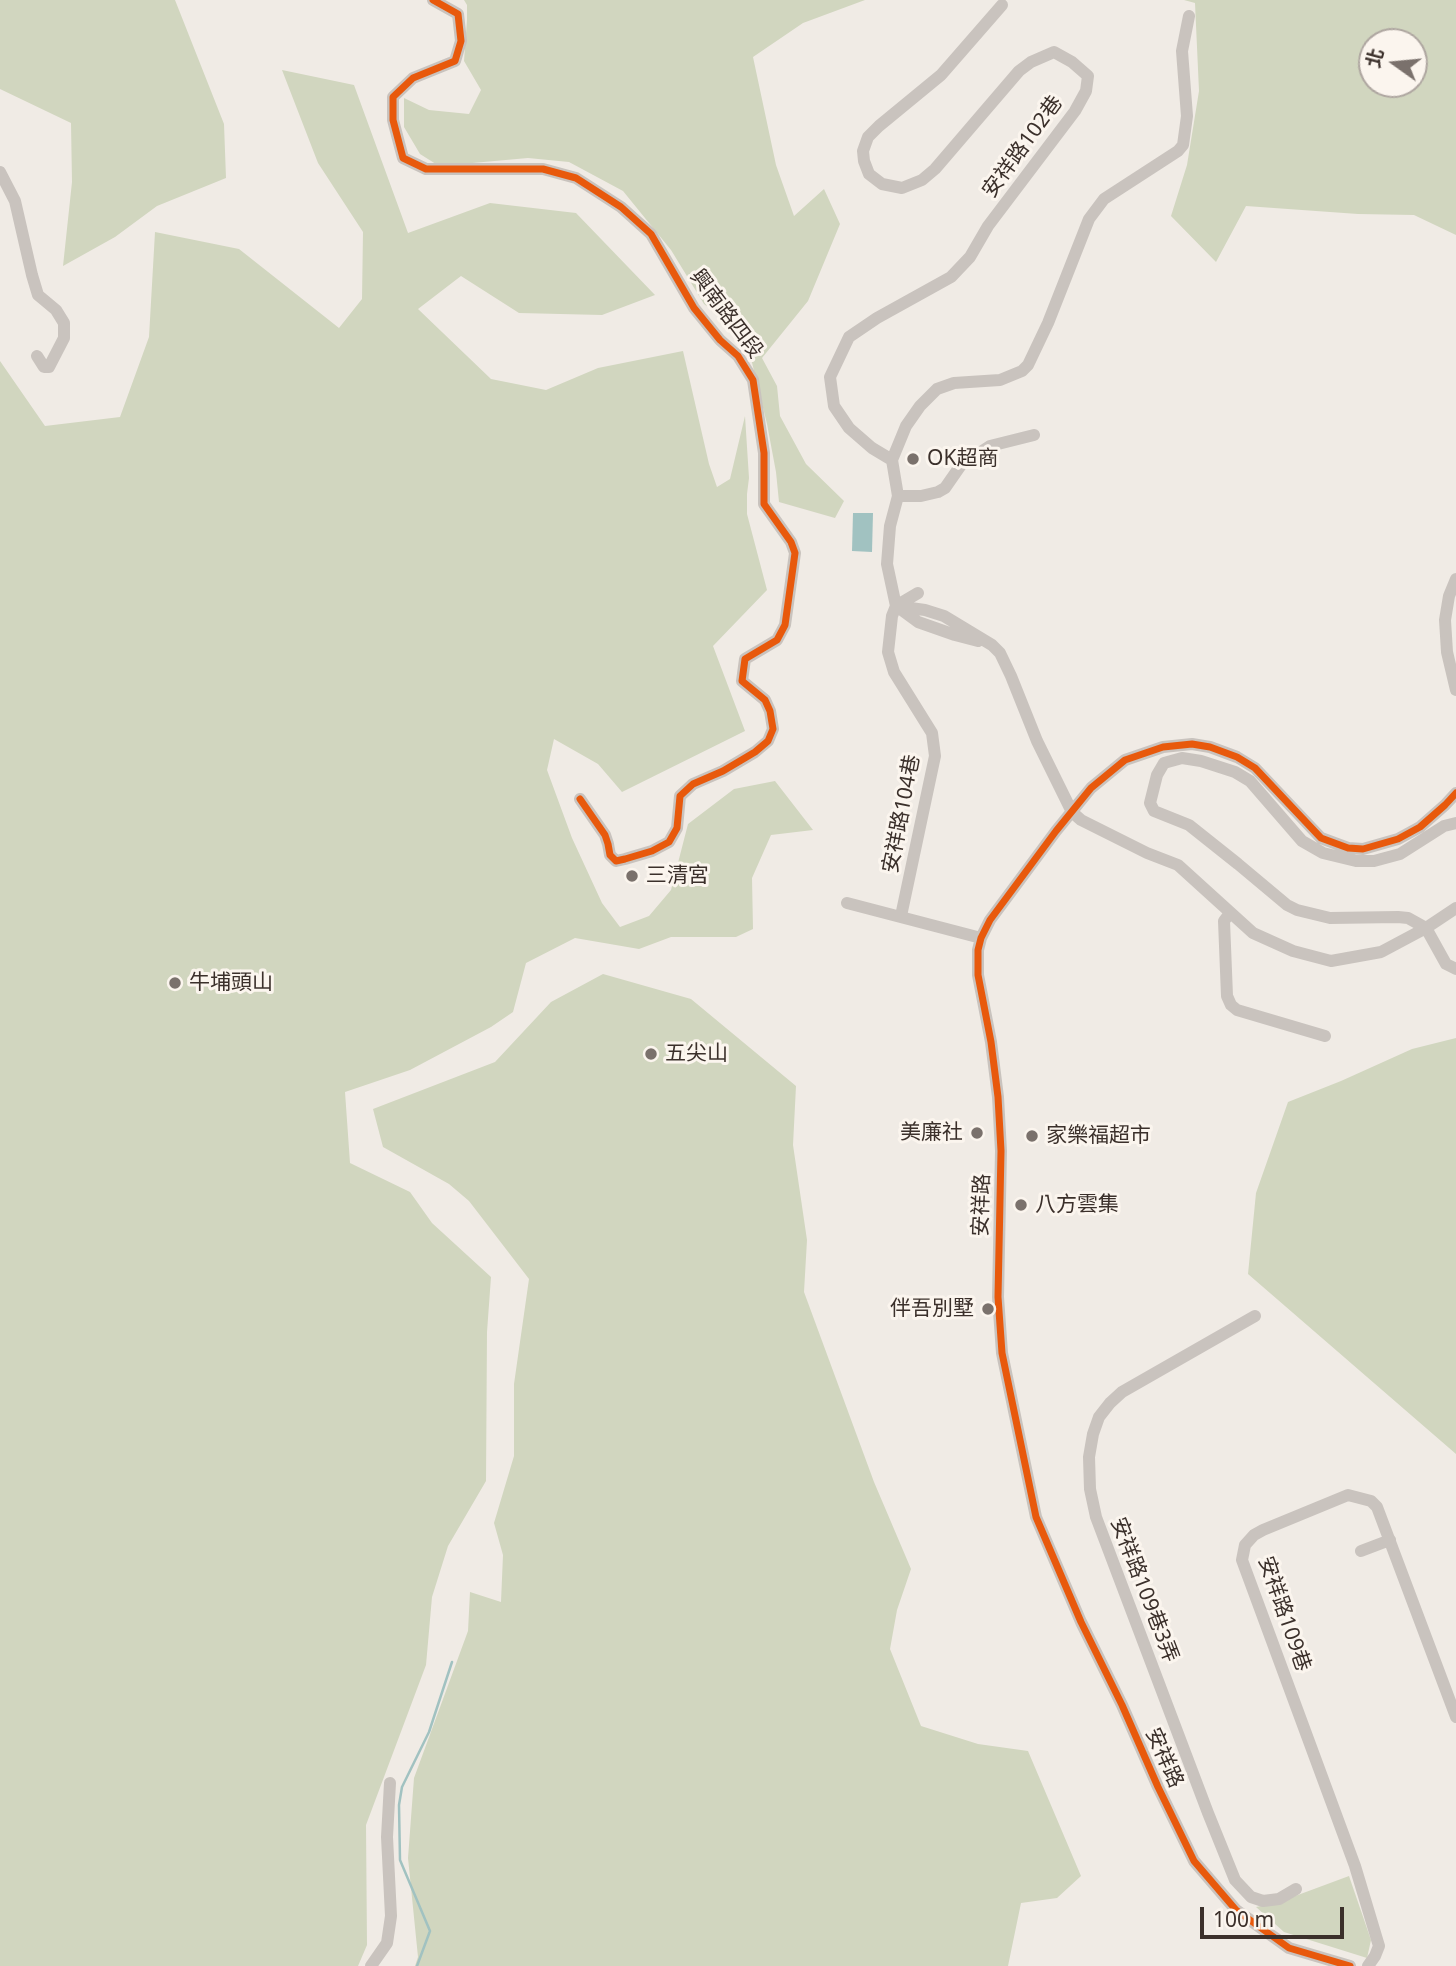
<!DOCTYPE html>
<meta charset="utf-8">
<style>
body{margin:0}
#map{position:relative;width:1456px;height:1966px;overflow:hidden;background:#f0ebe5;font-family:"Noto Sans","Noto Sans TC",sans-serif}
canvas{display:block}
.north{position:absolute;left:1358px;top:28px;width:70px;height:70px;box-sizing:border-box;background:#fbf5ee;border:2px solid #aea6a0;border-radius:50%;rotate:285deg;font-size:19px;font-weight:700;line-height:28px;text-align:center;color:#3b302b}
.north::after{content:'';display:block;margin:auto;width:24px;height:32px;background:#7a716c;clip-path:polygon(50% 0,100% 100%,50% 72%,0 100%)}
.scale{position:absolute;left:1200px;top:1907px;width:144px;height:32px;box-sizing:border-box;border:4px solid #3b302b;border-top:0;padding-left:9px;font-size:21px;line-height:24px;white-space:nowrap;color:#3b302b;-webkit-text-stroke:5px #fbf5ee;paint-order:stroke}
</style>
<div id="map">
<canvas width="1456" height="1966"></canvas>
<div class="north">北</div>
<div class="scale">100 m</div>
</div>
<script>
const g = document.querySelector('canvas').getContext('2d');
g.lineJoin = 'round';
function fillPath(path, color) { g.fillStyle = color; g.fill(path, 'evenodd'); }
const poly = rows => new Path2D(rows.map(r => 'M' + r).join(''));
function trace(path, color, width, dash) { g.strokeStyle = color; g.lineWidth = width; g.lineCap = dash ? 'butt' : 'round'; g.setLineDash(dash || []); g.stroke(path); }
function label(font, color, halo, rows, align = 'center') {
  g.font = font + ' "Noto Sans","Noto Sans TC",sans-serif'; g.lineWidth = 6; g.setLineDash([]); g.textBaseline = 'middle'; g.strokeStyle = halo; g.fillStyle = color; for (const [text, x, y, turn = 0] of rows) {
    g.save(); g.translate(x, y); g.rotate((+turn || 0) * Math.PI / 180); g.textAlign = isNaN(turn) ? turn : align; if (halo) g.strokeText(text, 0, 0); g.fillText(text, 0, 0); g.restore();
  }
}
const green = poly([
 [0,0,175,0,224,124,226,178,157,206,115,237,63,266,72,182,71,123,0,89],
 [464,0,865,0,803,23,753,57,776,165,794,216,824,189,840,224,808,301,762,358,777,386,780,416,806,464,844,501,835,518,779,502,776,472,767,424,746,338,704,304,671,250,623,191,569,162,528,158,439,166,420,154,404,127,404,98,429,110,469,114,481,90,464,61,467,20,467,5],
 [1184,0,1456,0,1456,235,1414,215,1358,214,1246,206,1216,262,1171,216,1187,165,1199,91,1195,3],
 [1372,42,1414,42,1414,84,1372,84],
 [282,70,354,85,408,233,490,203,576,213,655,295,602,315,519,313,461,276,418,309,491,379,546,390,598,368,683,351,709,464,717,487,730,479,745,416,749,478,747,494,747,514,767,590,713,646,745,731,622,792,598,764,554,739,547,770,572,838,602,903,620,927,649,916,671,890,688,824,734,789,775,781,813,830,771,835,752,878,753,929,736,937,671,937,639,949,575,938,526,963,513,1012,491,1027,410,1070,345,1092,350,1163,410,1192,432,1223,491,1277,487,1332,486,1481,448,1546,432,1597,426,1665,366,1825,367,1945,358,1966,0,1966,0,361,45,426,120,417,149,337,155,232,239,249,339,328,362,299,363,232,318,163],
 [603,974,691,999,796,1086,793,1145,807,1240,804,1292,874,1482,911,1569,897,1610,890,1649,921,1726,978,1744,1028,1751,1081,1876,1057,1898,1021,1903,1008,1966,415,1966,418,1957,408,1858,414,1778,468,1631,470,1592,501,1602,503,1555,494,1523,514,1456,514,1384,529,1279,469,1201,449,1184,383,1147,373,1109,495,1062,551,1002],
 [1456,1038,1456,1454,1248,1274,1256,1193,1288,1102,1341,1081,1412,1049],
 [1349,1876,1371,1940,1367,1958,1284,1932,1256,1907,1279,1902]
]);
const water = poly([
 [853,513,873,513,872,552,852,551]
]);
const stream = poly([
 [417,1966,430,1931,400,1860,399,1805,402,1787,429,1732,452,1662]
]);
const minor = poly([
 [433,0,458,14,461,41,455,61,413,78,393,97,393,120,403,158,426,169,543,169,576,178,621,207,651,234,694,308,720,340,738,356,753,380,764,453,764,504,791,542,795,553,785,625,777,640,745,659,742,681,765,700,770,711,773,729,768,741,755,752,723,771,693,784,680,796,677,828,669,842,652,851,625,859,616,861,610,855,608,844,605,835,580,799],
 [0,172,15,201,32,275,38,295,56,310,64,323,64,338,49,367,44,367,37,356],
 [892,460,906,426,920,406,937,389,954,383,1000,380,1022,371,1028,365,1048,323,1089,219,1104,199,1178,151,1183,145,1187,116,1182,51,1189,16],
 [898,496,921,496,938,492,945,488,961,465,990,446,1034,435],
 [1456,579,1449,596,1445,620,1447,652,1456,690],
 [896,606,887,564,890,526,898,496,892,460,872,448,849,428,834,406,830,377,849,337,877,318,951,277,970,257,988,226,1075,111,1086,91,1088,76,1072,62,1054,52,1031,62,1019,71,935,169,922,180,902,188,882,184,869,174,864,161,863,151,868,137,879,126,941,75,1002,5],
 [896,606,925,610,944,616,992,645,1000,653,1011,676,1037,741,1072,812,1081,820,1147,853,1178,865,1253,933,1293,951,1331,961,1381,952,1426,928,1456,908],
 [896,606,892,616,888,652,894,672,932,733,935,756,901,916],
 [896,606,918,593],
 [899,608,918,622,955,635,978,641],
 [847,903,981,938],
 [1230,913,1224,921,1227,996,1231,1005,1237,1010,1325,1036],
 [1426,928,1408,918,1398,917,1330,918,1297,910,1287,905,1238,864,1189,825,1154,811,1150,803,1157,775,1164,763,1182,758,1201,761,1235,772,1250,781,1302,841,1323,853,1356,861,1374,861,1400,854,1444,826,1456,823],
 [1426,928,1446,964,1456,969],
 [1255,1316,1122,1392,1110,1403,1099,1417,1093,1434,1089,1457,1090,1489,1096,1517,1208,1813,1235,1880,1251,1897,1263,1901,1279,1899,1296,1889],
 [1361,1551,1390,1540],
 [371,1966,387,1943,391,1916,387,1837,390,1783],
 [1350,1966,1289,1948,1236,1910,1194,1861,1158,1787,1122,1705,1081,1622,1036,1517,1002,1353,998,1297,1001,1151,998,1097,991,1042,978,975,978,950,981,938,990,920,1056,831,1091,788,1125,760,1163,747,1192,744,1210,747,1237,757,1255,768,1321,838,1348,848,1363,849,1398,839,1420,827,1445,805,1456,793],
 [1368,1966,1375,1956,1379,1946,1355,1866,1242,1560,1245,1545,1254,1535,1263,1530,1348,1495,1371,1501,1377,1507,1456,1717]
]);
const cycleway = poly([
 [433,0,458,14,461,41,455,61,413,78,393,97,393,120,403,158,426,169,543,169,576,178,621,207,651,234,694,308,720,340,738,356,753,380,764,453,764,504,791,542,795,553,785,625,777,640,745,659,742,681,765,700,770,711,773,729,768,741,755,752,723,771,693,784,680,796,677,828,669,842,652,851,625,859,616,861,610,855,608,844,605,835,580,799],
 [1350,1966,1289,1948,1236,1910,1194,1861,1158,1787,1122,1705,1081,1622,1036,1517,1002,1353,998,1297,1001,1151,998,1097,991,1042,978,975,978,950,981,938,990,920,1056,831,1091,788,1125,760,1163,747,1192,744,1210,747,1237,757,1255,768,1321,838,1348,848,1363,849,1398,839,1420,827,1445,805,1456,793]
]);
const markers = [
 [913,459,7,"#7a716c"],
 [632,876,7,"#7a716c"],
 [175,983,7,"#7a716c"],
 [651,1054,7,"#7a716c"],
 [977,1133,7,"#7a716c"],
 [1032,1136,7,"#7a716c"],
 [1021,1205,7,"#7a716c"],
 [988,1309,7,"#7a716c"]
];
const streetNames = [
 ["安祥路102巷",1023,147,-54],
 ["興南路四段",726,314,53],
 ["安祥路104巷",902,814,-79],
 ["安祥路",982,1205,-88],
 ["安祥路109巷3弄",1144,1590,69],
 ["安祥路109巷",1284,1614,71],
 ["安祥路",1164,1758,66]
];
const poiNames = [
 ["OK超商",927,459],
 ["三清宮",646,876],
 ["牛埔頭山",189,983],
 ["五尖山",665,1054],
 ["美廉社",963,1133,"right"],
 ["家樂福超市",1046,1136],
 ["八方雲集",1035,1205],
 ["伴吾別墅",974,1309,"right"]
];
fillPath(green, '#d1d6bf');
fillPath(water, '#a1c2c1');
trace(stream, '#a1c2c1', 2.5);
trace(minor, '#c9c3be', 12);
trace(cycleway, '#e8590c', 7);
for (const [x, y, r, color] of markers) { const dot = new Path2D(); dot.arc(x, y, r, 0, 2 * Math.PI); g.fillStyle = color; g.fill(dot); trace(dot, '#fbf5ee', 2.5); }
label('21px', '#3b302b', '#fbf5ee', streetNames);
label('21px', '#3b302b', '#fbf5ee', poiNames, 'left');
</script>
